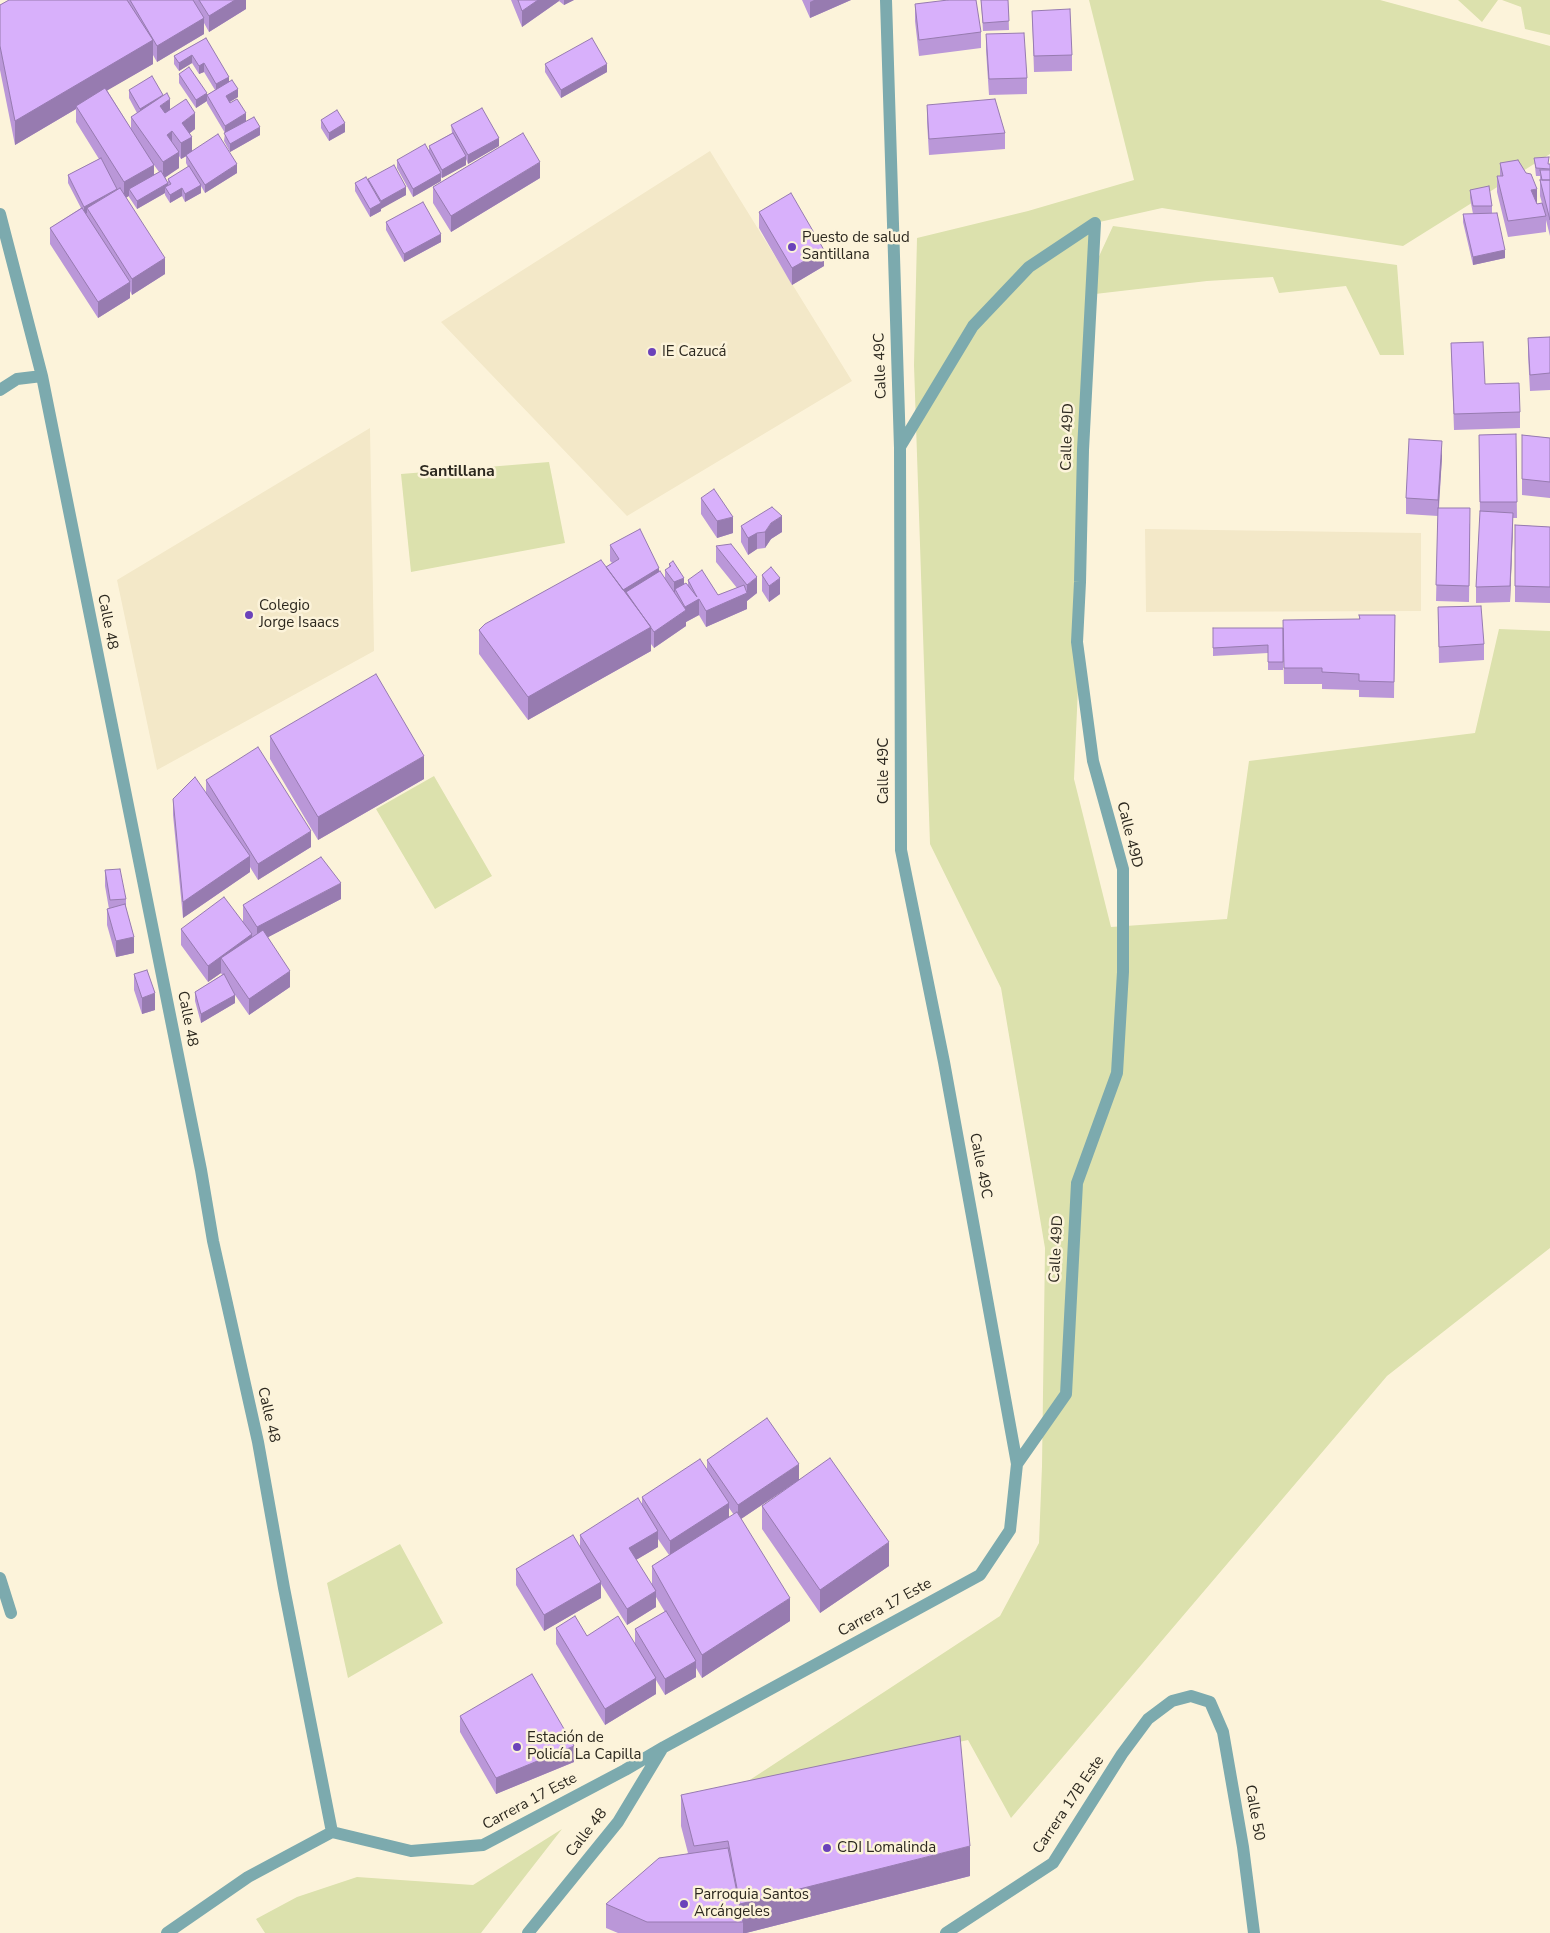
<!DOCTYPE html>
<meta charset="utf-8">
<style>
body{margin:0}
canvas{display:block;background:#fcf3da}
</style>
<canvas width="1550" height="1933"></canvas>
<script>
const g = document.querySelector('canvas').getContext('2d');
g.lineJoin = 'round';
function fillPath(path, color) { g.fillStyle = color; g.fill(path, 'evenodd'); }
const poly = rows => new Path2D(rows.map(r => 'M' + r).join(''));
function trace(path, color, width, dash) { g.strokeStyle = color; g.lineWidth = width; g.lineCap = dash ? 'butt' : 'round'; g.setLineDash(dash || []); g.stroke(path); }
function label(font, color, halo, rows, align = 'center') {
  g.font = font + ' "Nunito Sans",sans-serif'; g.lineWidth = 5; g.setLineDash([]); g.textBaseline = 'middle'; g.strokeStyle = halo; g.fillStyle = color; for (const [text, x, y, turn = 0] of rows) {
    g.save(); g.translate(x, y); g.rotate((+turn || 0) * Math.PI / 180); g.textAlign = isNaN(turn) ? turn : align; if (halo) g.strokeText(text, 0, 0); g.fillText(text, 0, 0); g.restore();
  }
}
const built = poly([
 [710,151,852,381,627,516,441,322],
 [370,428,374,651,157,770,117,580],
 [1145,529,1421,533,1421,611,1146,612]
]);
const green = poly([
 [1089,0,1380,0,1550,46,1550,154,1403,246,1162,208,1095,223,1095,265,1113,226,1397,265,1404,355,1380,355,1346,286,1279,293,1273,277,1207,281,1095,294,1074,779,1111,927,1227,919,1249,761,1475,733,1499,629,1550,631,1550,1248,1387,1376,1011,1818,968,1740,733,1791,1000,1616,1039,1543,1042,1466,1045,1248,1001,988,930,844,914,365,917,238,1028,211,1134,180],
 [1458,0,1498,0,1482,22],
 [1502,0,1550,0,1550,35,1525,29,1521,7],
 [549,462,565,543,411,572,401,474],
 [434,776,492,876,435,909,376,809],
 [400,1544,443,1623,348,1678,327,1583],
 [562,1829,481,1933,265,1933,256,1919,297,1897,357,1877,473,1885]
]);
const street = poly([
 [0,214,42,376,201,1170,213,1241,258,1442,284,1588,332,1832],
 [0,390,17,379,42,376],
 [900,447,973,326,1029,267,1095,223],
 [1017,1464,1066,1394,1077,1183,1117,1073,1123,972,1123,869,1093,761,1077,642,1080,582,1083,450,1095,223],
 [0,1578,11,1613],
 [167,1933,248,1877,332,1832,411,1851,483,1845,625,1770,664,1747,980,1575,1010,1530,1017,1464,944,1062,901,850,900,448,886,0],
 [528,1933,618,1822,662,1749],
 [946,1933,1053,1863,1122,1754,1148,1719,1172,1701,1191,1696,1210,1702,1223,1732,1243,1847,1254,1933]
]);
const wall = poly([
 [9,0,246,0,246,9,209,32,204,23,204,34,157,62,153,55,153,64,107,90,131,129,131,117,137,113,129,98,129,90,170,110,195,129,190,133,192,151,237,173,205,193,201,186,201,193,185,202,182,196,170,203,165,195,165,193,137,209,129,197,129,196,126,197,165,274,132,295,130,291,130,298,98,318,50,244,50,228,81,208,68,183,68,175,99,159,76,122,76,109,15,145,0,70,0,5],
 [179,156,181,159,186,156,186,163,188,167,168,179,168,183,165,177,179,168],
 [154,165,159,172,154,175],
 [511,0,574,0,564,5,559,1,522,27],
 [802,0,851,0,810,18],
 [981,0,1008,0,1009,30,983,31],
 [915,4,981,32,981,48,919,56,915,21],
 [1032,11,1072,55,1072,71,1034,72],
 [986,34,1027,78,1027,94,989,95,986,50],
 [206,38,238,97,230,102,246,121,260,135,230,152,224,141,225,133,207,103,207,101,196,108,179,83,179,74,207,95,215,90,204,72,199,74,192,63,179,71,174,64,174,56],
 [545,64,607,72,561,98,545,72],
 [927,105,1005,133,1005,149,929,155,927,121],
 [321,120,345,132,329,141,321,128],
 [451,125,499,146,468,164,466,159,466,165,442,178,441,177,441,181,413,197,397,168,397,160,429,151,429,146,452,133],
 [1534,158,1549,164,1550,164,1550,236,1546,220,1546,232,1508,237,1497,192,1497,176,1500,176,1500,163,1526,173,1537,204,1542,203,1540,196,1540,176,1536,176],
 [540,178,451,232,433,203,433,187],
 [368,179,406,195,381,208,381,211,370,217,355,191,355,183,368,181],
 [1470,190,1492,206,1492,213,1505,258,1473,265,1463,222,1463,214,1473,214,1470,198],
 [759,212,824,266,792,285,759,228],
 [386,222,441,242,404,262,386,230],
 [1550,337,1550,390,1530,391,1528,355,1528,338],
 [1451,343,1485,384,1520,412,1520,428,1454,430],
 [1516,434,1517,518,1513,518,1510,602,1476,603,1476,587,1480,516,1479,435],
 [1522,435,1550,438,1550,498,1522,495],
 [1442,457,1439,508,1470,524,1469,602,1436,601,1438,516,1406,514,1406,498],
 [701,498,733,533,717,538,701,514],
 [1515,525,1550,527,1550,603,1515,602],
 [741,526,782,532,771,539,765,548,757,549,748,555,741,542],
 [610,545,659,571,665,579,665,570,669,568,669,564,684,584,688,585,688,580,718,595,737,588,716,562,716,546,757,593,747,601,747,609,706,627,699,615,686,622,686,626,654,648,651,644,651,651,528,720,479,654,479,630,606,567,612,563,610,561],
 [762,575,780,594,769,602,762,591],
 [1438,607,1484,644,1484,660,1439,663],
 [1359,615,1395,615,1394,698,1359,697,1359,690,1322,689,1322,684,1284,684,1283,636,1283,670,1268,670,1268,653,1213,656,1213,628,1283,628,1359,619],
 [270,736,424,779,318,840,270,759],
 [206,780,311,847,258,880,250,867,250,872,183,918,173,815,173,799,206,793],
 [105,870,126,899,126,907,134,953,116,957,107,925,107,909,109,909,105,886],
 [341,899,268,937,290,987,249,1015,235,995,235,1003,201,1023,195,1001,195,992,222,975,221,973,208,982,181,945,181,929,243,921,243,905],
 [134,974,155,1010,142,1014,134,990],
 [707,1460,799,1480,889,1566,820,1613,762,1529,762,1506,796,1482,741,1519,790,1621,702,1678,696,1668,696,1677,665,1695,656,1680,656,1694,605,1725,556,1644,556,1628,587,1636,635,1644,635,1629,665,1612,656,1597,656,1607,627,1625,601,1584,601,1598,544,1631,516,1585,516,1569,580,1547,580,1535,642,1504,642,1497,707,1469],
 [729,1508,734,1515,729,1518],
 [658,1539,669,1555,652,1566,652,1585,636,1560,658,1547],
 [460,1716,574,1762,496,1794,460,1732],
 [681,1795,970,1876,746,1933,618,1933,606,1928,606,1904,688,1853,681,1826]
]);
const shadedWall = poly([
 [235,0,246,0,246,9,209,32,209,16],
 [538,0,559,0,559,1,522,27,522,11],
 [564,0,574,0,564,5],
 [814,0,851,0,810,18,810,2],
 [204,18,204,34,157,62,157,46],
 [153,40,153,64,77,108,76,106,76,109,15,145,15,121],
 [192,55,192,63,179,71,179,63],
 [204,63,204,72,199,74,199,66],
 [607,64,607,72,561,98,561,90],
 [229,77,229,85,216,93,216,84],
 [238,89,238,97,226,104,226,96],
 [207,93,207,101,196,108,196,100],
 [163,95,140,117,140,109],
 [170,99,170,115,160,122,160,106],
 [195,113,195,129,182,139,182,123],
 [246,113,246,121,225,134,225,126],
 [345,123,345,132,329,141,329,133],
 [260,127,260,135,230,152,230,144],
 [172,131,172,147,167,135],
 [192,137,192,153,181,159,181,143],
 [499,138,499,146,468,164,468,155],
 [179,152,179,168,163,179,163,162],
 [466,156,466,165,442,178,442,170],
 [540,162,540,178,451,232,451,216],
 [237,164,237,173,205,193,205,185],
 [154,165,154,181,129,189,129,196,124,199,124,182],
 [441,173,441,181,413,197,413,189],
 [168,183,168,191,165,187,165,193,137,209,137,201],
 [201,185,201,193,185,202,185,194],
 [406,187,406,195,381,209,381,201],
 [182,188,182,196,170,203,170,195],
 [117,189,87,208,87,213,84,215,84,207],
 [1537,189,1537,205,1531,190],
 [381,203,381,211,370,217,370,209],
 [441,234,441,242,404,262,404,254],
 [824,250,824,266,792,285,792,268],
 [1505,250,1505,258,1473,265,1473,257],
 [165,258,165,274,132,295,132,279],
 [130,282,130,298,98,318,98,302],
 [1442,441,1442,457,1438,516,1438,500],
 [1513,513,1513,529,1510,602,1510,586],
 [782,516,782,532,771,539,765,548,765,532,771,523],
 [733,517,733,533,717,538,717,521],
 [757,533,757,549,748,555,748,538],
 [659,568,659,584,626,604,620,591],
 [757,577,757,593,747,601,747,585],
 [684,578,684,594,675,589,675,598,674,598,674,582],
 [780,578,780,594,769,602,769,586],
 [747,593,747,609,706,627,706,611],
 [699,599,699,615,686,622,686,626,654,648,654,632,685,611,685,607],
 [651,627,651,651,528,720,528,697],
 [424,756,424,779,318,840,318,817],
 [311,831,311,847,258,880,258,864],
 [250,856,250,872,183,918,183,902],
 [341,883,341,899,257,943,257,927],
 [252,934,252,950,221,958,221,973,208,982,208,966],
 [134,937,134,953,116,957,116,941],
 [290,971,290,987,249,1015,249,999],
 [155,993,155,1010,142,1014,142,998],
 [235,995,235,1003,201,1023,201,1014],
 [799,1464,799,1480,738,1521,738,1505],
 [729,1503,729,1519,670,1557,670,1541],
 [658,1531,658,1547,629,1564,629,1548],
 [889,1542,889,1566,820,1613,820,1590],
 [601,1582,601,1598,544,1631,544,1615],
 [656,1591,656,1607,627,1625,627,1609],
 [790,1598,790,1621,702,1678,702,1655],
 [696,1661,696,1677,665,1695,665,1679],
 [656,1678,656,1694,605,1725,605,1709],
 [574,1746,574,1762,496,1794,496,1778],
 [970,1846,970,1876,746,1933,743,1933,743,1922,740,1922,740,1904]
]);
const building = poly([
 [9,0,127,0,153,40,15,121,0,46,0,5,9,0],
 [130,0,193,0,204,18,157,46,130,0],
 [199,0,235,0,209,16,199,0],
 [518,0,538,0,522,11,518,0],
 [948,0,976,0,981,32,919,40,915,4,948,0],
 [981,0,1008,0,1009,21,983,23,981,0],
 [1070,9,1072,55,1034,56,1032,11,1070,9],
 [1024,33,1027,78,989,79,986,34,1024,33],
 [206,38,229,77,216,84,204,63,199,66,192,55,179,63,174,56,206,38],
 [592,38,607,64,561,90,545,64,592,38],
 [189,67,207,93,196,100,179,74,189,67],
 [152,76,163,95,140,109,129,90,152,76],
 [232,80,238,89,226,96,230,103,237,99,246,113,225,126,207,95,232,80],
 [105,88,154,165,124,182,76,106,105,88],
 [167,93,170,99,160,106,165,113,186,99,195,113,182,123,192,137,181,143,172,131,167,135,179,152,163,162,131,117,167,93],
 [995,99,1005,133,929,139,927,105,995,99],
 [482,108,499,138,468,155,451,125,482,108],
 [337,110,345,123,329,133,321,120,337,110],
 [254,117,260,127,230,144,224,133,254,117],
 [453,133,466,156,442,170,429,146,453,133],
 [523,133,540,162,451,216,433,187,523,133],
 [218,134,237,164,205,185,186,155,218,134],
 [425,144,441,173,413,189,397,160,425,144],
 [1549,157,1548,164,1550,164,1550,169,1536,168,1534,158,1549,157],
 [101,158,117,189,84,207,68,175,101,158],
 [1518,160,1526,173,1531,174,1537,189,1531,190,1537,204,1542,203,1546,216,1508,221,1497,176,1503,176,1500,163,1518,160],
 [394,165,406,187,381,201,368,179,394,165],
 [189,166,201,185,185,194,182,188,170,195,165,187,171,184,168,179,189,166],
 [1540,170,1550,170,1550,180,1542,180,1540,170],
 [161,171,168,183,137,201,129,189,161,171],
 [366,177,381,203,370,209,355,183,366,177],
 [1540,180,1550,180,1550,220,1540,180],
 [1489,186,1492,206,1473,206,1470,190,1489,186],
 [120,188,165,258,132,279,87,208,120,188],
 [791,193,824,250,792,268,759,212,791,193],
 [423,202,441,234,404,254,386,222,423,202],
 [82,208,130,282,98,302,50,228,82,208],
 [1497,213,1505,250,1473,257,1463,214,1497,213],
 [1550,337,1550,373,1530,375,1528,338,1550,337],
 [1483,342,1485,384,1519,383,1520,412,1454,414,1451,343,1483,342],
 [1516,434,1517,502,1480,502,1479,435,1516,434],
 [1522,435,1550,438,1550,482,1522,479,1522,435],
 [1409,439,1442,441,1438,500,1406,498,1409,439],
 [714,489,733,517,717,521,701,498,714,489],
 [772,507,782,516,771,523,765,532,757,533,748,538,741,526,772,507],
 [1438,508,1470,508,1469,586,1436,585,1438,508],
 [1480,511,1513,513,1510,586,1476,587,1480,511],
 [1515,525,1550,527,1550,587,1515,586,1515,525],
 [640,529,659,568,623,590,606,567,619,559,610,545,640,529],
 [731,544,757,577,747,585,716,546,731,544],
 [601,560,651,627,528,697,479,630,485,624,601,560],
 [673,561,684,578,674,582,665,570,671,566,669,564,673,561],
 [771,567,780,578,769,586,762,575,771,567],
 [702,570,718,595,744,585,747,593,706,611,699,599,685,607,675,589,686,583,697,597,688,580,702,570],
 [660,571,686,610,654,632,626,592,660,571],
 [1481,606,1484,644,1439,647,1438,607,1481,606],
 [1359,615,1395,615,1394,682,1359,681,1359,674,1322,672,1322,668,1284,668,1283,620,1360,619,1359,615],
 [1213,628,1283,628,1283,662,1268,662,1268,645,1213,648,1213,628],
 [376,674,424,756,318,817,270,736,376,674],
 [258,747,311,831,258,864,206,780,258,747],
 [195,777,250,856,183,902,173,799,195,777],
 [321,857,341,883,257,927,243,905,321,857],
 [120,869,126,899,110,900,105,870,120,869],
 [224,897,252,934,208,966,181,929,224,897],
 [125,904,134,937,116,941,107,909,125,904],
 [263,930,290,971,249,999,221,958,263,930],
 [147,970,155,993,142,998,134,974,147,970],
 [224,974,235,995,201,1014,195,992,224,974],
 [767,1418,799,1464,738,1505,707,1460,767,1418],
 [830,1458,889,1542,820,1590,762,1506,830,1458],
 [700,1459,729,1503,670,1541,642,1497,700,1459],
 [638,1498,658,1531,629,1548,656,1591,627,1609,580,1535,638,1498],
 [737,1512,790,1598,702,1655,652,1566,737,1512],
 [573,1535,601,1582,544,1615,516,1569,573,1535],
 [666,1611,696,1661,665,1679,635,1629,666,1611],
 [575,1616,587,1636,618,1616,656,1678,605,1709,556,1628,575,1616],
 [532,1674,574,1746,496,1778,460,1716,532,1674],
 [960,1736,970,1846,740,1904,728,1841,694,1846,681,1795,960,1736],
 [728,1848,743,1922,647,1922,606,1904,659,1858,728,1848]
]);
const markers = [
 [792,247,5,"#6b42ba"],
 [652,352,5,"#6b42ba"],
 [249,615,5,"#6b42ba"],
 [517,1747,5,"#6b42ba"],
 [827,1848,5,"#6b42ba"],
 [684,1904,5,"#6b42ba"]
];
const poiNames = [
 ["Puesto de salud",802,238],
 ["Santillana",802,255],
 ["IE Cazucá",662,352],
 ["Colegio",259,606],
 ["Jorge Isaacs",259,623],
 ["Estación de",527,1738],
 ["Policía La Capilla",527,1755],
 ["CDI Lomalinda",837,1848],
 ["Parroquia Santos",694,1895],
 ["Arcángeles",694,1912]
];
const streetNames = [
 ["Calle 49C",881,366,-92],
 ["Calle 49D",1068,437,-88],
 ["Calle 48",107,622,79],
 ["Calle 49C",884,771,-90],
 ["Calle 49D",1129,835,76],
 ["Calle 48",187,1019,79],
 ["Calle 49C",980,1166,79],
 ["Calle 49D",1057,1249,-87],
 ["Calle 48",268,1415,77],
 ["Carrera 17 Este",885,1608,-29],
 ["Carrera 17 Este",530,1802,-28],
 ["Carrera 17B Este",1069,1805,-56],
 ["Calle 50",1254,1813,80],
 ["Calle 48",587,1833,-52]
];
const neighbourhoodNames = [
 ["Santillana",457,472]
];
fillPath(built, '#f3e8c8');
fillPath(green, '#dce1ad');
trace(street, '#7caaae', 12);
fillPath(wall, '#ba97d8');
fillPath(shadedWall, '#977bb0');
fillPath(building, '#d8b0fb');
trace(building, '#977bb0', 1);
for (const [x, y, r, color] of markers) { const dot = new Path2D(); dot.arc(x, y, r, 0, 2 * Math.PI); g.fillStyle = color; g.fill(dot); trace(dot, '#fcf3da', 2); }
label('15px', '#2c281f', '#fcf3da', poiNames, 'left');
label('15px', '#2c281f', '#fcf3da', streetNames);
label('bold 16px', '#2c281f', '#fcf3da', neighbourhoodNames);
</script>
